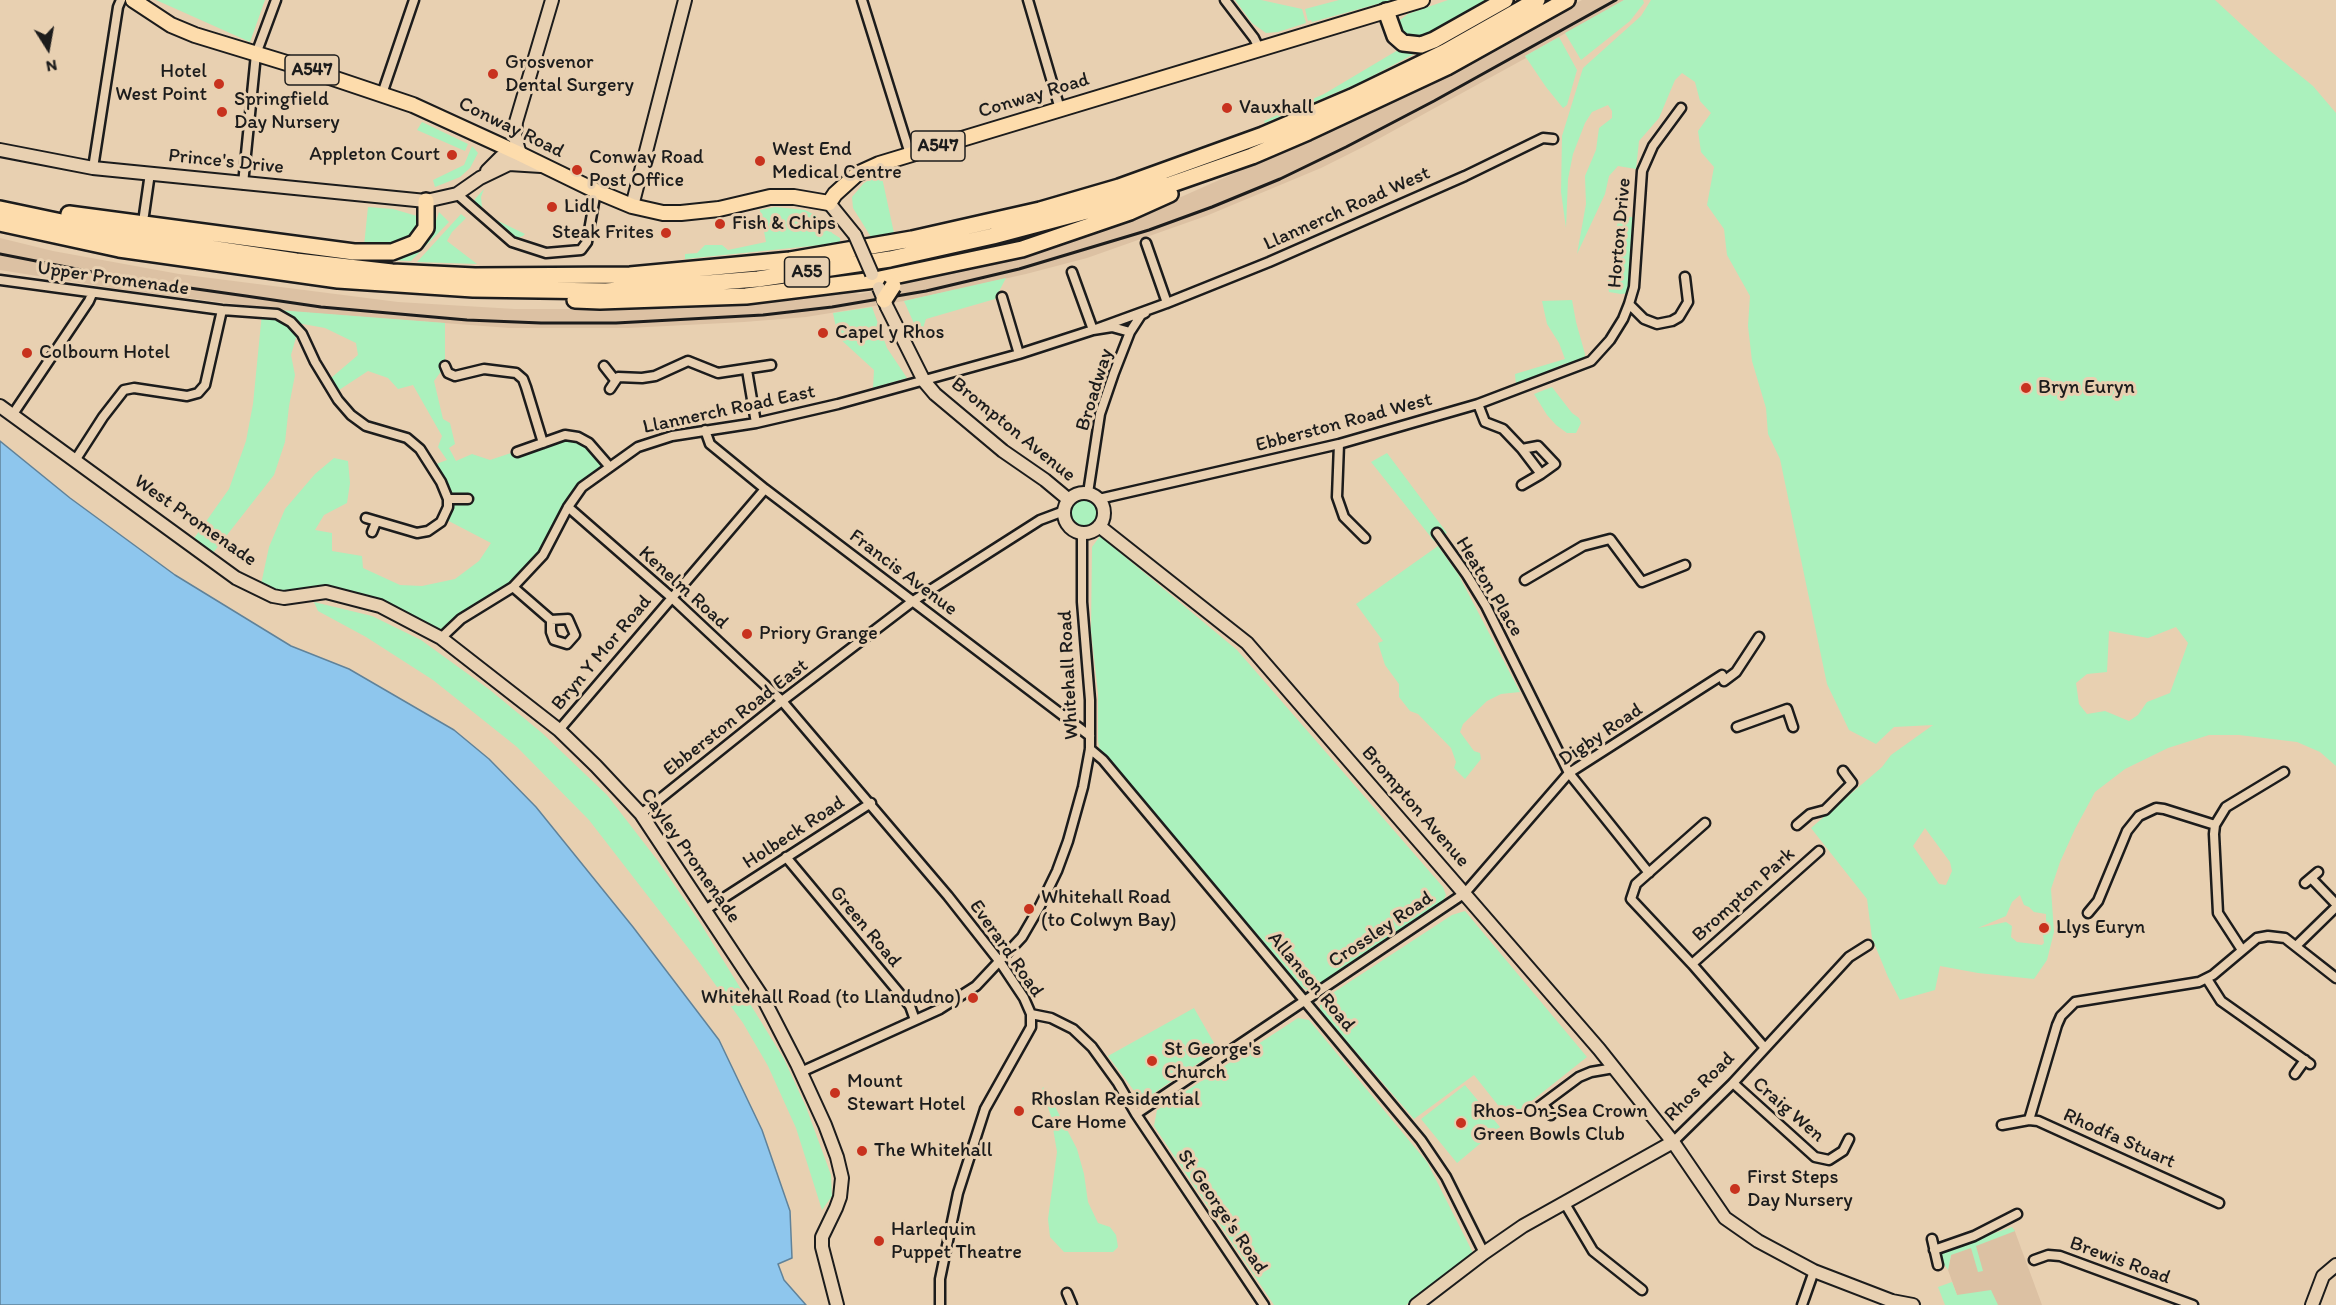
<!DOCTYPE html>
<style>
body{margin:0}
#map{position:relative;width:2336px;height:1305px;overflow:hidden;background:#e8d0b1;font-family:Itim,sans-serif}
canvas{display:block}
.north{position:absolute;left:18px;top:18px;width:60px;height:60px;-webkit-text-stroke:4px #e8d0b1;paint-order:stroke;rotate:169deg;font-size:16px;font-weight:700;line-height:24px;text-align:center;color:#1c1c1c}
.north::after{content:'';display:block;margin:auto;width:21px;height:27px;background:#1c1c1c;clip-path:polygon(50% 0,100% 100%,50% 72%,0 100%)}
</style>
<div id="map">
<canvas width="2336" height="1305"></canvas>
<div class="north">N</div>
</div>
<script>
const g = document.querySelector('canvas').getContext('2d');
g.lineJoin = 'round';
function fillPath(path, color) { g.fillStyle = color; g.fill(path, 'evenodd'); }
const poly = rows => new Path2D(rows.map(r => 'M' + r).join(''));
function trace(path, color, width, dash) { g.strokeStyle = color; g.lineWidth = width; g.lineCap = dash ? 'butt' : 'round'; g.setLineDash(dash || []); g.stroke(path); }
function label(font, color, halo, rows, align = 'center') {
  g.font = font + ' Itim,sans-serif'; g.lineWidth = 6; g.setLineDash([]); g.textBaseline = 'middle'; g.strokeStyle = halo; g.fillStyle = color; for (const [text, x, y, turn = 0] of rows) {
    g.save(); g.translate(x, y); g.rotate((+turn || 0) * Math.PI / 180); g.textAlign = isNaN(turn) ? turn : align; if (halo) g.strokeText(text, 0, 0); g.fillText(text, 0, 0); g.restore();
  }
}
const built = poly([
 [1582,0,1624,0,1525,56,1526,58,1371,143,1321,168,1206,216,1087,258,1026,274,904,301,806,317,744,322,628,328,510,328,298,312,125,290,0,270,0,238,53,251,179,274,398,302,515,309,679,309,848,292,859,294,898,287,909,281,1032,252,1118,225,1379,109],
 [2014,1229,2042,1305,1948,1305,1957,1295,1948,1270,1952,1251]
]);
const green = poly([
 [156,0,265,0,250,42],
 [1235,0,1261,0,1302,9,1306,23,1278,32,1266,33,1252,23],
 [1339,0,1392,0,1312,22,1311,20,1308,21,1305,9],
 [1448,0,1494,0,1423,39,1404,37,1396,22,1397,19,1400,20,1408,14],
 [1624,0,1643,0,1644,3,1630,21,1581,60,1565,33],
 [1651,0,2215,0,2269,50,2313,86,2336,113,2336,766,2320,752,2297,742,2239,735,2209,735,2168,748,2125,769,2095,792,2075,829,2060,862,2051,889,2054,932,2047,960,2034,979,1978,973,1940,966,1935,990,1900,1000,1888,977,1872,938,1867,899,1811,828,1882,767,1891,755,1933,725,1894,727,1876,744,1849,730,1827,684,1780,459,1768,434,1766,408,1752,361,1748,326,1750,296,1727,255,1724,229,1707,205,1714,167,1701,152,1698,131,1711,113,1700,101,1695,82,1682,73,1675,80,1659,118,1639,141,1636,169,1618,166,1609,176,1605,194,1577,254,1586,204,1585,176,1596,150,1599,128,1612,118,1612,111,1608,105,1592,112,1585,123,1573,154,1568,179,1566,228,1561,192,1562,136,1583,68,1641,16],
 [2176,627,2188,643,2170,693,2147,702,2138,715,2129,721,2105,711,2087,714,2079,704,2076,683,2087,674,2107,672,2109,631,2148,638],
 [1925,828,1950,862,1952,871,1946,885,1939,884,1913,846],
 [2020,895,2024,905,2029,907,2034,912,2046,914,2046,927,2043,934,2044,943,2042,945,2017,942,2011,937,2012,926,2006,922,1978,928,2006,916,2012,902],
 [1559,37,1577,70,1567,105,1563,108,1546,87,1525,56],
 [1398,50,1416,53,1361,82,1265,123,1264,121,1324,94],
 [422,122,468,144,465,151,417,130],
 [472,146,478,153,470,168,460,177,435,187,433,180,464,165],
 [881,173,894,233,871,237,853,208,852,197,864,183],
 [484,189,481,197,482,207,488,216,525,234,523,236,517,238,511,235,477,209,474,205,475,199],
 [368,207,393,209,417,216,418,225,407,238,396,244,364,246],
 [775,207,805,210,817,216,826,221,832,233,840,238,840,243,685,259,685,254,697,253,705,245,722,245,728,250,766,242,760,210],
 [439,212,449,222,411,261,383,260,409,253,423,244,431,236],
 [461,214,466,218,452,232,447,241,477,264,417,262],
 [1618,217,1635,217,1630,293,1621,294,1609,292,1607,281,1616,276,1615,248],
 [1006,278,995,299,926,319,920,337,904,301],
 [1572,300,1576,322,1585,354,1584,360,1564,364,1516,385,1515,374,1565,359,1559,343,1547,324,1542,301],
 [872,307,887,348,907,378,873,388,874,370,838,337,833,313],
 [278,310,445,323,445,366,434,381,443,419,450,423,455,444,449,448,456,461,472,454,490,460,565,435,578,437,609,466,582,487,543,555,513,587,441,638,380,606,326,592,299,597,260,589,269,547,285,509,315,474,334,458,348,461,350,483,347,503,324,515,315,530,332,533,332,551,362,556,363,568,400,585,422,586,455,579,479,561,491,543,443,518,448,499,431,466,447,460,438,447,442,436,413,385,398,389,388,378,368,371,339,390,331,378,358,355,356,343,325,328,292,322,297,334,291,355,295,375,289,406,285,442,274,475,209,558,190,544,229,489,246,441,253,404,262,313,288,319],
 [1552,387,1572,413,1579,418,1581,423,1576,433,1567,433,1556,425,1547,415,1534,394],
 [1387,453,1447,533,1434,541,1371,462],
 '1070 512a14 14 0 1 1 28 0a14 14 0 1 1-28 0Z',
 [1100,536,1237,650,1443,887,1446,895,1442,903,1320,987,1307,990,1296,984,1285,967,1100,751,1098,741,1098,694,1091,631,1092,547],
 [1438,546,1458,574,1520,692,1501,694,1487,701,1463,724,1460,732,1474,751,1480,753,1481,759,1465,779,1454,768,1456,762,1451,748,1418,714,1410,711,1399,697,1399,684,1385,665,1378,643,1383,641,1356,604],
 [314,602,372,616,421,640,490,690,542,733,607,795,658,861,699,921,784,1059,806,1107,831,1175,832,1196,822,1210,796,1128,768,1066,743,1023,699,962,589,820,517,747,433,680,366,637,318,611],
 [1465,911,1587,1057,1509,1119,1474,1075,1414,1119,1320,1010,1320,1003,1328,996,1452,915],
 [1194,1008,1218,1050,1148,1097,1138,1096,1108,1056],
 [1298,1018,1309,1020,1427,1162,1473,1253,1406,1305,1274,1305,1154,1126,1157,1110],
 [1465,1085,1500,1127,1457,1163,1421,1119],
 [1043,1087,1048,1093,1077,1149,1084,1174,1088,1202,1098,1223,1110,1227,1116,1235,1118,1247,1113,1252,1064,1252,1050,1237,1048,1219,1057,1152,1051,1116,1042,1090],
 [2012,1227,2015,1231,1976,1246,1983,1271,1978,1272,1971,1248,1951,1255,1948,1270,1943,1263,1940,1255,1945,1250],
 [1952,1282,1957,1295,1991,1290,1998,1305,1945,1305,1938,1287]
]);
const water = poly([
 [0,441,70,498,175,575,291,646,349,669,454,730,489,759,536,807,633,927,719,1040,762,1130,790,1211,792,1258,778,1264,784,1280,806,1305,0,1305,0,441]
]);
const street = poly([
 [862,0,910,154],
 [1028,0,1060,109],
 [1225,0,1254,38,1259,48],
 [382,94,414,0],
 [93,168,118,7,121,0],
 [243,184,256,54,276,0],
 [457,194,512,242,546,253,581,250,587,242,596,191],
 [144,215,150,173],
 [1146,243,1167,303],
 [1072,272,1093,330,1167,303,1269,262,1465,176,1543,138,1553,139],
 [0,280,222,310,277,314,291,322,302,334,315,362,338,400,351,415,366,426,407,438,420,449,441,482,448,499,448,507,441,522,428,531,417,533,366,518],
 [1002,297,1019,354],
 [1629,304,1644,319,1657,324,1672,321,1679,317,1688,302,1685,277],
 [445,366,448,373,455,376,484,369,516,373,523,379,526,387,543,443],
 [604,366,615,380],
 [747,370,756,423],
 [610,389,618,377,642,378,655,376,688,361,718,373,771,365],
 [1478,404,1485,422,1503,429,1522,449],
 [13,414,89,301,92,294],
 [705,430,710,444,765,489,1090,736],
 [1339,444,1337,497,1344,517,1365,538],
 [517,452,565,435,578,437,589,443,609,466],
 [76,459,103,417,124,390,134,388,187,396,198,393,205,385,222,310],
 [1522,485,1541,474,1555,464,1538,446,1522,449,1541,474],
 [1088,493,1100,414,1114,373,1130,332,1141,315,1145,313],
 [448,499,468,499],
 [1099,499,1339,444,1478,404,1591,361,1610,340,1623,319,1629,304,1634,287,1642,171,1653,146,1681,108],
 [568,507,671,597,782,701,948,896,1000,962,1024,998,1031,1014,1031,1027,985,1109,958,1193,940,1279,940,1305],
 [372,532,376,522],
 [1437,533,1467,575,1486,606,1569,773,1649,873],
 [1525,580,1583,546,1610,539,1642,582,1685,565],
 [513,587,551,620,568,619,575,635,567,644,554,640,551,632,551,620],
 [441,638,461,619,513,587,543,555,568,507,582,487,638,447,672,436,756,423,838,404,1019,354,1093,330,1112,327,1130,332],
 [1724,681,1736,672,1759,637],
 [1737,727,1787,709,1793,727],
 [559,730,765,489],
 [1090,749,1103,760,1421,1140,1446,1177,1484,1253],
 [641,814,782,701,913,601,1040,520,1064,511],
 [1705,823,1636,884,1631,899,1692,964,1765,1048],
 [1797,825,1810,814,1825,810,1852,783,1843,771],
 [786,857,910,1006,915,1020],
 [2311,878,2336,904],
 [2305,883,2318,872],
 [705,910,871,803],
 [2088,913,2098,901,2127,831,2139,816,2156,808,2164,809,2215,825],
 [2296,946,2336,907],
 [2242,950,2218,913,2214,834,2215,825,2226,807,2284,772],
 [1692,964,1819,851],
 [2207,979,2221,1001,2310,1064],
 [1031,1014,1051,1018,1073,1029,1092,1047,1118,1083,1136,1114,1264,1305],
 [801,1072,940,1009,976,986,1022,937,1040,906,1057,871,1068,841,1083,787,1090,749,1090,700,1082,602,1082,532],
 [2295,1074,2305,1060],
 [1733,1083,1815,1157,1829,1160,1843,1151,1849,1139],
 [1543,1104,1551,1115],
 [1532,1112,1579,1077,1591,1072,1614,1068],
 [1136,1114,1465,893,1569,773,1722,675],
 [2029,1120,2057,1025,2061,1016,2075,1002,2199,982,2213,975,2257,938,2268,936,2285,938,2336,978],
 [2002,1125,2029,1120,2038,1121,2219,1203],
 [1673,1142,1733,1083,1849,957,1868,945],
 [1564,1202,1593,1251,1642,1290],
 [1932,1239,1938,1265],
 [1934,1250,1974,1236,2017,1214],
 [2034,1260,2048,1255,2060,1256,2193,1305],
 [1067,1293,1072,1305],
 [1802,1305,1814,1271]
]);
const secondary = poly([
 [0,150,93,168,426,201,457,194,480,178,509,164,541,166],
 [487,171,501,157,509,153,520,154,515,137,516,122,552,0],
 [829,203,855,235],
 [632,206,685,0],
 [887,307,924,381,935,394,1003,451,1045,480,1069,500],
 [0,406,236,578,273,596,284,598,326,592,380,606,441,638,559,730,596,766,641,814,763,998,797,1064,825,1125,837,1157,842,1178,840,1197,836,1208,822,1237,822,1247,837,1305],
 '1064 513a20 20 0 1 1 40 0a20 20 0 1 1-40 0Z',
 [1099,526,1247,643,1599,1049,1673,1142,1725,1218,1758,1241,1814,1271,1892,1301,1913,1305],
 [1416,1305,1484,1253,1523,1226,1673,1142],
 [2312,1305,2323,1276,2336,1265]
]);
const primary = poly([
 [133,0,171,25,195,35,303,68,413,105,520,154,596,191,632,206,663,213,681,213,719,209,770,197,794,197,829,203,835,194,857,174,879,164,1422,0]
]);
const highway = poly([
 [1386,11,1395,36,1403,43,1421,45,1434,40,1505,0],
 [0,209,123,235,296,261,392,272,475,276,630,275,790,260,912,239,1040,210,1119,187,1263,135,1352,97,1445,52,1537,0],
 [69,214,354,252,392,252,415,243,426,228,426,201],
 [0,223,119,249,338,280,473,289,606,291,758,279,890,259,993,236,1087,211,1169,185,1252,156,1308,132,1447,67,1567,0],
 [575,300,600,301,746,296,875,280,1022,249,1130,212,1170,194]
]);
const rail = poly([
 [0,254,133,280,246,296,321,307,467,320,541,323,616,323,763,315,832,307,926,291,1019,269,1149,230,1212,207,1280,179,1346,147,1434,101,1616,0]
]);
const secondaryBridge = poly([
 [855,235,872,274],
 [879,288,887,307]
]);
const highwayBridge = poly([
 [884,300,893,286]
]);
const markers = [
 [493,74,6,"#c8321e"],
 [219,84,6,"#c8321e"],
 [1227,108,6,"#c8321e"],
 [222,112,6,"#c8321e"],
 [452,155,6,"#c8321e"],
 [760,161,6,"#c8321e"],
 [577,170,6,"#c8321e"],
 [552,207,6,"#c8321e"],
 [720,224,6,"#c8321e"],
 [666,233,6,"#c8321e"],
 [823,333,6,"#c8321e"],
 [27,353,6,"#c8321e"],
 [2026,388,6,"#c8321e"],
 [747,634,6,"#c8321e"],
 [1029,909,6,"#c8321e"],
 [2044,928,6,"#c8321e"],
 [973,998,6,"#c8321e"],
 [1152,1061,6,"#c8321e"],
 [835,1093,6,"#c8321e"],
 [1019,1111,6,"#c8321e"],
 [1461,1123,6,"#c8321e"],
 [862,1151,6,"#c8321e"],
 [1735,1189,6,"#c8321e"],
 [879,1241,6,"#c8321e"]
];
const shields = [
 [312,70,54],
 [938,146,54],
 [807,272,45]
];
const shieldNames = [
 ["A547",312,70],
 ["A547",938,146],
 ["A55",807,272]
];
const poiNames = [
 ["Grosvenor",505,63],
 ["Dental Surgery",505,86],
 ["Hotel",207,72,"right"],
 ["West Point",207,95,"right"],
 ["Springfield",234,100],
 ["Day Nursery",234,123],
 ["Vauxhall",1239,108],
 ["West End",772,150],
 ["Medical Centre",772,173],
 ["Appleton Court",440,155,"right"],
 ["Conway Road",589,158],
 ["Post Office",589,181],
 ["Lidl",564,207],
 ["Fish & Chips",732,224],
 ["Steak Frites",654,233,"right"],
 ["Capel y Rhos",835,333],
 ["Colbourn Hotel",39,353],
 ["Bryn Euryn",2038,388],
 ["Priory Grange",759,634],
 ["Whitehall Road",1041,898],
 ["(to Colwyn Bay)",1041,921],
 ["Llys Euryn",2056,928],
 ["Whitehall Road (to Llandudno)",961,998,"right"],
 ["St George's",1164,1050],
 ["Church",1164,1073],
 ["Mount",847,1082],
 ["Stewart Hotel",847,1105],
 ["Rhoslan Residential",1031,1100],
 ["Care Home",1031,1123],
 ["Rhos-On-Sea Crown",1473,1112],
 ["Green Bowls Club",1473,1135],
 ["The Whitehall",874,1151],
 ["First Steps",1747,1178],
 ["Day Nursery",1747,1201],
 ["Harlequin",891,1230],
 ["Puppet Theatre",891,1253]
];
const streetNames = [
 ["Conway Road",1034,96,-17],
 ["Conway Road",511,128,26],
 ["Prince's Drive",226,162,6],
 ["Llannerch Road West",1347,209,-24],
 ["Horton Drive",1620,233,-85],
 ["Upper Promenade",113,279,8],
 ["Broadway",1095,390,-73],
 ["Llannerch Road East",729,410,-12],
 ["Ebberston Road West",1344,423,-15],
 ["Brompton Avenue",1013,430,39],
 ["West Promenade",195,521,35],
 ["Francis Avenue",903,573,37],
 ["Heaton Place",1489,587,59],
 ["Kenelm Road",683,588,42],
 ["Bryn Y Mor Road",602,653,-50],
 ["Whitehall Road",1069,675,-93],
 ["Ebberston Road East",736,718,-38],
 ["Digby Road",1601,735,-34],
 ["Brompton Avenue",1415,807,49],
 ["Holbeck Road",794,833,-33],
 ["Cayley Promenade",690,856,55],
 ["Brompton Park",1744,895,-42],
 ["Green Road",865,927,50],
 ["Crossley Road",1381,930,-34],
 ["Everard Road",1006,949,55],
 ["Allanson Road",1311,982,50],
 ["Rhos Road",1700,1087,-45],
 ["Craig Wen",1788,1110,41],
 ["Rhodfa Stuart",2119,1139,24],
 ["St George's Road",1222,1212,56],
 ["Brewis Road",2120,1261,20]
];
fillPath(built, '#dcc1a3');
fillPath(green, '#abf1bd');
fillPath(water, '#8ec6ed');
trace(water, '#608299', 1.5);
trace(street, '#1c1c1c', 13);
trace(secondary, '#1c1c1c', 16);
trace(primary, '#1c1c1c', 18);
trace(highway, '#1c1c1c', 20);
trace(street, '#e8d0b1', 8);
trace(secondary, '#e8d0b1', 12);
trace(primary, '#fddcac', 14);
trace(highway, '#fddcac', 15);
trace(rail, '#1c1c1c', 3);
trace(secondaryBridge, '#1c1c1c', 16, []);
trace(highwayBridge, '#1c1c1c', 20, []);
trace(secondaryBridge, '#e8d0b1', 12);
trace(highwayBridge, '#fddcac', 15);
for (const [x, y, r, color] of markers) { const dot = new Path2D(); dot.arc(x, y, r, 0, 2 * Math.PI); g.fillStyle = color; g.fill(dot); trace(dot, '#e8d0b1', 2); }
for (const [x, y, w] of shields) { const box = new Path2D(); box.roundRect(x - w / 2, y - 15, w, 30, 4.5); g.fillStyle = '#e8d0b1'; g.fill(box); trace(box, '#1c1c1c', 1.5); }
label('bold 18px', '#1c1c1c', null, shieldNames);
label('20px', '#1c1c1c', '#e8d0b1', poiNames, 'left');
label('20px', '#1c1c1c', '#e8d0b1', streetNames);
</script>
